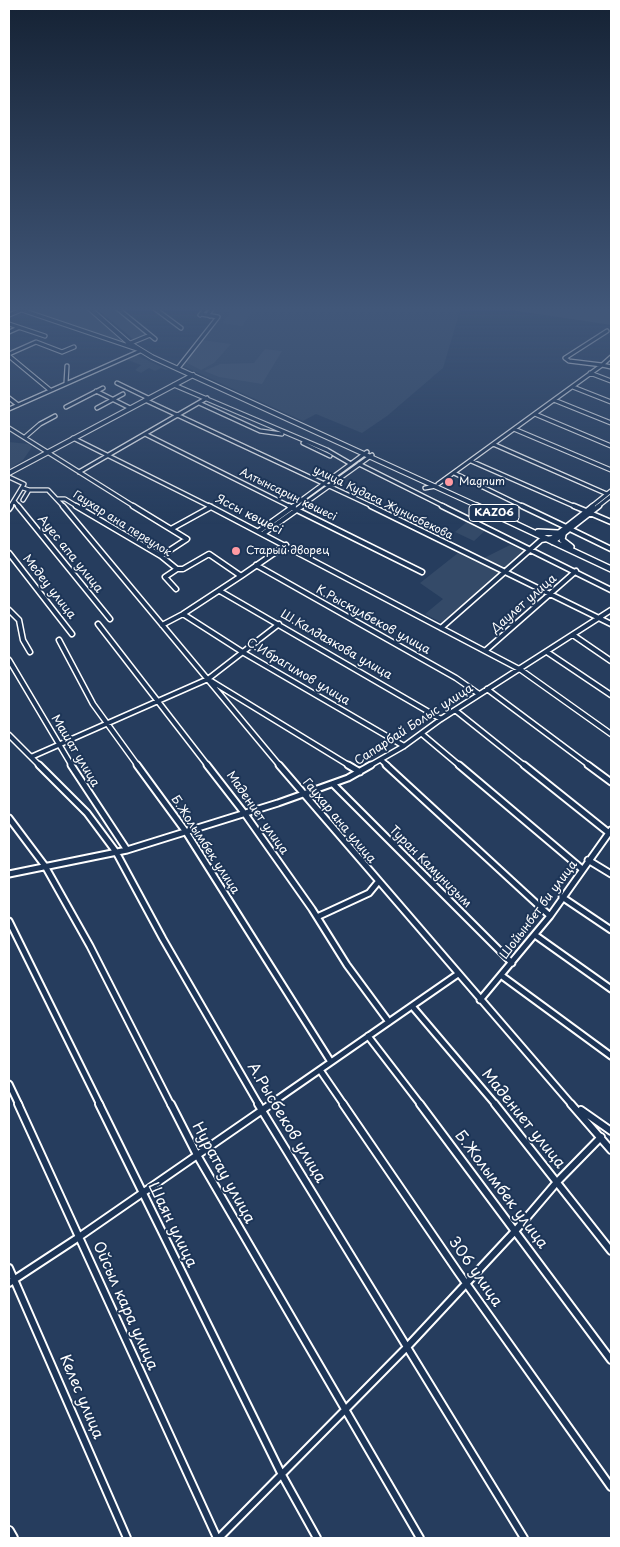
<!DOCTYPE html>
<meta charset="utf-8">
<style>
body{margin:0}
#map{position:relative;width:620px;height:1547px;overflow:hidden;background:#263d5e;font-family:"Playpen Sans",sans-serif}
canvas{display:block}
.frame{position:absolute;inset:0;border:10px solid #fff;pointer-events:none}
</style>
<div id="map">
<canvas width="620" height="1547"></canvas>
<div class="frame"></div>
</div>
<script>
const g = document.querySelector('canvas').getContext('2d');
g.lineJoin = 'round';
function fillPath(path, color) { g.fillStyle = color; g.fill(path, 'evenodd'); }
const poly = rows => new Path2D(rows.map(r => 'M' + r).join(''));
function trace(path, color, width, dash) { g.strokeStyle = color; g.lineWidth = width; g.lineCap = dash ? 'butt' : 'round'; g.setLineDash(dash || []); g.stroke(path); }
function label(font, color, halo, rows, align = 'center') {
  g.font = font + ' "Playpen Sans",sans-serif'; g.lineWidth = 4; g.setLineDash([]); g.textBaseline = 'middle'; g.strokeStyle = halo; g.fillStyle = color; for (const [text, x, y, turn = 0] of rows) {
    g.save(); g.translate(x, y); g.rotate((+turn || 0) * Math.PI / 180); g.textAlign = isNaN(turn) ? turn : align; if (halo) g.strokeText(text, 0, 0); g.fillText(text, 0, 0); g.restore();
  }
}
const built = poly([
 [210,308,461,308,443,368,387,416,362,433,316,414,303,421,183,366,185,363,181,360,212,320,203,318],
 [134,354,162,367,168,369,166,370,161,368,155,371,149,368,141,373,135,370,141,365,125,359],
 [9,442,28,444,32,447,23,460,9,469],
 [468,521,487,529,474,541,455,532],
 [510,545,525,551,504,570,482,559],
 [458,553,501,573,442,623,425,614,443,599,420,583]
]);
const green = poly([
 [20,308,85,308,125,343,123,344,88,330],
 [96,308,115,308,148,335,134,340],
 [234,308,255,308,242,326,222,323],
 [497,308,611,308,611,325],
 [202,340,231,344,214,363,201,370,187,363,187,360],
 [265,349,282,351,262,384,219,377,204,371,220,364,254,363]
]);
const minorFar3 = poly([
 [16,308,137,349],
 [117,308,155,339],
 [154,308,181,328],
 [201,314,218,317],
 [9,315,21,310],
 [200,315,206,308],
 [210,316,208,314,213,308],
 [9,324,45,336],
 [9,332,18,328],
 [126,345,150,335],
 [9,354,36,342,62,352,74,347],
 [9,356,50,390],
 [611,357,602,365,611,367],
 [602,365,569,361,565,358,607,331],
 [178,368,218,317],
 [590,373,611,381],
 [66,383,67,366],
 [117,383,148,398],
 [174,385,327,450,351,464],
 [573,387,611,402],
 [96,391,130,408],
 [9,398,18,405],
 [145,400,374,507],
 [554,400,611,423],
 [199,403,260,431,282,434],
 [66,407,103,388],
 [97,408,123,394],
 [9,409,140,351],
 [535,414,611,446],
 [9,428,135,507],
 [514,429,611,470],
 [145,434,291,507],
 [25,437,40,424,55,416],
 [73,438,211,507],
 [303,443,330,456],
 [493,444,607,494],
 [471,461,576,507],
 [359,464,445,507],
 [79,472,207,398],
 [454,473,524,507],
 [9,477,24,484,10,507],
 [438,484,602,365],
 [23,488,29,490,48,490,64,507],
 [425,488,436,486],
 [57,499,65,499,78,507],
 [23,500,29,490],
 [14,501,19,507],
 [292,507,367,452],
 [300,507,372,455],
 [591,507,611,491],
 [597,507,611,496]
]);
const minorFar2 = poly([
 [18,506,110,619],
 [63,506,280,766],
 [76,506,161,556,177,569,165,577,176,589],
 [133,506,187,539,161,556],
 [209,506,521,670,611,734],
 [289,506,422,572],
 [371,506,611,624],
 [442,506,611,590],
 [522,506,566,527],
 [574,506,586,511],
 [9,509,11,506],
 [590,513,611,522],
 [171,529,211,507],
 [570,529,611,549],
 [259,531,294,506],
 [264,533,302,506],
 [553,542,599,506],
 [9,553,72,634],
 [256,565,456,678,479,694],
 [177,569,183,569,209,554,241,576,286,545],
 [220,591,441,719],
 [9,610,19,620,23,640,30,652],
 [183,614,244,653,404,746],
 [98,624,208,766],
 [162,625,183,614,241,576],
 [441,628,541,540,552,538,593,506],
 [573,635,611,661],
 [59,640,93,704,138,766],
 [485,651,576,571],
 [547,652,611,695],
 [9,660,72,766],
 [211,681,350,766],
 [487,689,590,766],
 [455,710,525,766],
 [422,734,460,766],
 [9,735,40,766],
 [31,757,208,679,279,624],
 [381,760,388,766],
 [369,766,404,746,441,719,611,610]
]);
const minorFar1 = poly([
 [39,765,87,813,116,852,163,939,259,1105],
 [71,765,127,850],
 [137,765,186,832,331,1062],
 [207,765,245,814,312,909,347,965,389,1022],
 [279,765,572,1105],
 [348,765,360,772],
 [386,765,550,916],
 [459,765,582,869],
 [524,765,609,833],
 [588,765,611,782],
 [333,784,512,963],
 [9,818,45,866,90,946,171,1105],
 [588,860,611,874],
 [9,874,127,850,278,803,348,778,371,765],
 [562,897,611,930],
 [317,917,369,893,378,882],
 [9,921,100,1105],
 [535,935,611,989],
 [502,976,611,1056],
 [480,1000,550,916,611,830],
 [412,1006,496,1105],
 [368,1036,421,1105],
 [320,1070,344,1105],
 [9,1084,19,1105],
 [269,1105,458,974]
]);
const minor = poly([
 [18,1104,217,1538],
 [99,1104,282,1475,317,1538],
 [171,1104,197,1155,420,1538],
 [258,1104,524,1538],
 [343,1104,458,1272,611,1487],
 [420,1104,611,1360],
 [495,1104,611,1251],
 [571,1104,611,1150],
 [581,1110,611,1131],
 [9,1268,127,1538],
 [9,1283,76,1239,271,1104],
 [219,1538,408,1346,516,1230,557,1182,601,1137]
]);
const majorFar2 = poly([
 [89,308,129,343,152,357,480,507],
 [9,473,193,375]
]);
const majorFar1 = poly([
 [477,506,611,569],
 [538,532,558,533],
 [563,535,562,540,571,547]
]);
const major = poly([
 [9,1531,13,1538]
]);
const markers = [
 [449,482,5,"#ff9aa2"],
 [236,551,5,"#ff9aa2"]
];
const farPoinames = [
 ["Magnum",459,482],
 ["Старый дворец",246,551]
];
const farStreetnames = [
 ["Алтынсарин көшесі",288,495,26],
 ["улица Кудаса Жунисбекова",383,503,26],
 ["Гаухар ана переулок",122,524,32]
];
const shields = [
 [494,513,50]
];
const shieldNames = [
 ["KАZ06",494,513]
];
const streetNames = [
 ["Яссы көшесі",249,515,27],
 ["Ауес апа улица",70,554,51],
 ["Медеу улица",49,587,52],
 ["Даулет улица",524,604,-41],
 ["К.Рыскулбеков улица",373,620,29],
 ["Ш.Калдаякова улица",336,645,30],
 ["С.Ибрагимов улица",298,672,31],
 ["Сапарбай Болыс улица",414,725,-33],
 ["Машат улица",75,751,59],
 ["Мадениет улица",257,813,55],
 ["Гаухар ана улица",339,821,50],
 ["Б.Жолымбек улица",205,845,57],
 ["Туран Камунизым",430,867,45],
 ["Шойынбет би улица",539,910,-53]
];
const nearStreetnames = [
 ["Мадениет улица",523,1119,51],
 ["А.Рысбеков улица",286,1123,59],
 ["Нуратау улица",223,1173,61],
 ["Б.Жолымбек улица",501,1190,53],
 ["Шаян улица",172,1225,64],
 ["306 улица",475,1272,55],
 ["Ойсыл кара улица",125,1306,66],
 ["Келес улица",81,1397,67]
];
fillPath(built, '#344a68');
fillPath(green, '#425672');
trace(minorFar3, '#fff', 5.5);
trace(minorFar2, '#fff', 7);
trace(minorFar1, '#fff', 9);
trace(minor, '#fff', 10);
trace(majorFar2, '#fff', 6);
trace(majorFar1, '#fff', 8);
trace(major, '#fff', 12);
trace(minorFar3, '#1d3557', 3);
trace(minorFar2, '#1d3557', 4);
trace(minorFar1, '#1d3557', 5);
trace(minor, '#1d3557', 6);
trace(majorFar2, '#1d3557', 4);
trace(majorFar1, '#1d3557', 5);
trace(major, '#1d3557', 8);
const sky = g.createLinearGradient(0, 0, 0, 524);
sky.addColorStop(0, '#152234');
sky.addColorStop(0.59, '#415779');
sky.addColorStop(1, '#41577900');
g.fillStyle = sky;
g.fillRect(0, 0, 620, 524);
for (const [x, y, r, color] of markers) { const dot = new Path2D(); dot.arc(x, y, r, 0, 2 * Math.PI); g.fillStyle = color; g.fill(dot); trace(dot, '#1d3557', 2); }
label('11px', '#fff', '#1d3557', farPoinames, 'left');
label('11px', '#fff', '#1d3557', farStreetnames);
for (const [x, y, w] of shields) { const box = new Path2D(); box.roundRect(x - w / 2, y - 8.5, w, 17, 4); g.fillStyle = '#1d3557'; g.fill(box); trace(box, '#fff', 1); }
label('bold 11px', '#fff', null, shieldNames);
label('12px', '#fff', '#1d3557', streetNames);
label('15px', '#fff', '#1d3557', nearStreetnames);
</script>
